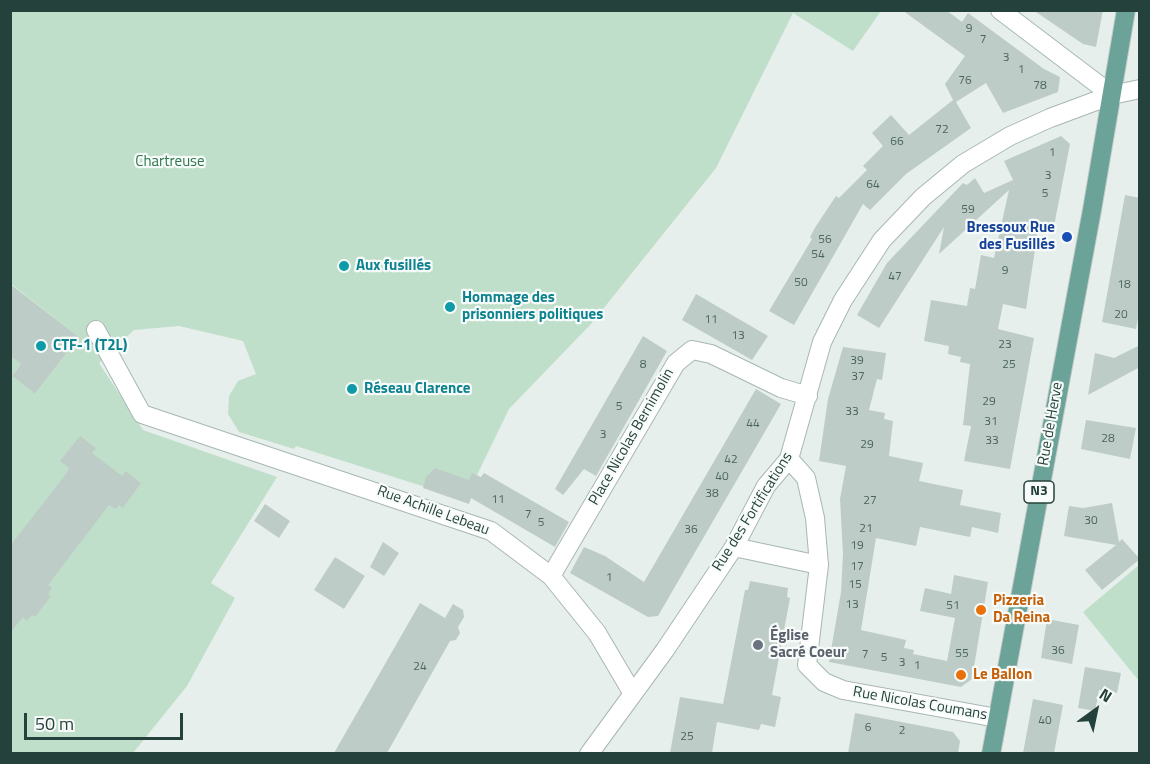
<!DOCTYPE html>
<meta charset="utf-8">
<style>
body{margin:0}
#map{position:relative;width:1150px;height:764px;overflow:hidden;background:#e6efeb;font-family:"Titillium Web",sans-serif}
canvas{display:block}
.frame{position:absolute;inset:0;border:12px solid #25413b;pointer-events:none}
.north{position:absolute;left:1066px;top:680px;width:60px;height:60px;-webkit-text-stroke:4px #f7fbf9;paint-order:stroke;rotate:33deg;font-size:16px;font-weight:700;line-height:24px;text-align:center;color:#25413b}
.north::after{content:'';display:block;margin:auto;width:21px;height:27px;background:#25413b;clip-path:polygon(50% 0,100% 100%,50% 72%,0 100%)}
.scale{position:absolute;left:24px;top:713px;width:159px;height:27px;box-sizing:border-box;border:3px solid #25413b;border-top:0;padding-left:8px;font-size:18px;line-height:21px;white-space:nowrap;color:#25413b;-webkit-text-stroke:4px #f7fbf9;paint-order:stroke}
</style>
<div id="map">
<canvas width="1150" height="764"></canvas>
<div class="frame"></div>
<div class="north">N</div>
<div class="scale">50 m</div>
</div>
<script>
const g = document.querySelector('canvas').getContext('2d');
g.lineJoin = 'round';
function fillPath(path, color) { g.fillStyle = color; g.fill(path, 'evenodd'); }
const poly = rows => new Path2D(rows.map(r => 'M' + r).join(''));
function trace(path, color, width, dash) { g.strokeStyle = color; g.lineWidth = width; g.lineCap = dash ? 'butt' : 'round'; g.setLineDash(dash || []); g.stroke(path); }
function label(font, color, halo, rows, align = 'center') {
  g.font = font + ' "Titillium Web",sans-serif'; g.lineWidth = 4.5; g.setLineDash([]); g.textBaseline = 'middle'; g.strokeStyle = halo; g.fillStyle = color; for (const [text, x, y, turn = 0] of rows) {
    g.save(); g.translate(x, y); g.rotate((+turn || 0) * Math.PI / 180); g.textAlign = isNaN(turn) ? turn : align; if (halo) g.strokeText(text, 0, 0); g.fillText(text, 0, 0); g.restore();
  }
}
const green = poly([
 [11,11,881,11,853,51,793,13,716,168,591,324,509,409,477,475,460,498,296,446,294,449,239,432,228,414,229,396,238,381,256,374,243,341,179,326,134,330,99,363,143,430,277,477,211,583,235,598,187,686,133,753,11,753,10,356,21,364,12,376,35,394,79,337,11,284],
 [1139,565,1139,681,1083,612]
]);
const building = poly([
 [902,10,946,10,962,22,968,13,1044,69,1060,77,1058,92,1003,113,986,83,956,102,971,128,906,174,870,210,863,204,794,325,769,311,812,239,810,237,816,226,836,196,839,198,867,170,863,166,883,146,872,133,891,115,909,135,953,100,945,84,965,56],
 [1033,10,1103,10,1096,47,1083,44],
 [1061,136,1070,144,1054,226,1039,223,1026,309,1003,304,998,329,1034,338,1010,469,964,461,971,426,963,425,970,364,960,362,961,357,948,354,949,346,924,341,931,300,967,306,970,288,975,289,981,255,994,258,1009,190,939,254,944,227,879,328,857,315,887,263,963,183,967,185,975,178,984,193,1013,180,1004,161],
 [1125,195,1140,198,1140,308,1136,329,1102,322],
 [10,284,79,337,35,394,12,376,21,364,10,356],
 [696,294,768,336,752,360,682,320],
 [643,336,667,351,596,476,584,469,563,495,555,489],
 [1140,345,1140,367,1088,395,1095,353,1114,358],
 [843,347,886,353,882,380,877,379,869,410,885,413,884,419,893,421,889,456,923,463,919,481,963,490,960,505,1001,513,998,533,972,527,970,537,920,527,916,546,876,538,861,630,906,640,904,648,914,650,913,654,947,661,955,618,920,611,925,588,951,594,954,575,988,582,972,679,961,687,829,662,841,592,843,554,840,499,846,466,819,461,828,399],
 [756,389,781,404,658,616,648,617,570,573,584,547,605,556,644,582],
 [1086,420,1136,428,1130,459,1081,449],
 [80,436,96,448,92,453,122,476,126,471,141,483,123,508,119,505,116,509,109,505,48,585,52,588,48,594,51,596,35,617,32,615,27,621,23,617,10,633,10,546,66,474,69,468,60,461],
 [435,468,469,480,472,473,481,477,484,473,569,522,555,547,471,498,469,504,423,488,426,477],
 [1112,503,1119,542,1122,539,1140,559,1102,590,1085,570,1116,545,1064,536,1069,506,1083,508],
 [265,504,290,521,279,538,254,521],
 [383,542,399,553,384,576,370,567],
 [335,557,365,576,344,609,314,590],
 [750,581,788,588,787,597,790,598,772,695,781,697,775,727,761,724,759,730,717,722,712,753,670,753,680,697,723,704,745,590,748,590],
 [420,603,445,618,453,604,463,610,464,617,458,627,460,633,456,640,450,641,387,753,334,753],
 [1047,619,1079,625,1072,664,1041,658],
 [1085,667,1121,673,1117,693,1099,690,1095,711,1078,708],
 [1033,699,1063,705,1054,753,1023,753],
 [855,713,953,732,960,741,958,753,848,753]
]);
const minor = poly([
 [1000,10,1112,95],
 [96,330,142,414,491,531,551,576,597,633,633,694],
 [789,459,806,478,815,518,819,565,807,665,824,682,843,690,997,718],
 [734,547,819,565],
 [551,576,676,363,692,350,711,354,781,388,808,396],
 [589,754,665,650,734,547,766,486,789,459,822,342,843,300,882,240,923,197,963,164,1010,136,1050,118,1112,95,1140,89]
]);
const major = poly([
 [991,754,1092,210,1126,10]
]);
const markers = [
 [1067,237,6,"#1a4fb4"],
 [344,266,6,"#0f9aa8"],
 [450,307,6,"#0f9aa8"],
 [41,346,6,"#0f9aa8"],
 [352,389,6,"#0f9aa8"],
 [981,610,6,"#e8710a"],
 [758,645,6,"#6b7280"],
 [961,675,6,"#e8710a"]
];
const numberNames = [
 ["9",969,29],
 ["7",983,40],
 ["3",1006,58],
 ["1",1021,70],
 ["76",965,81],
 ["78",1040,86],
 ["72",942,130],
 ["66",897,142],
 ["1",1052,153],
 ["3",1048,176],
 ["64",873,185],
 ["5",1045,194],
 ["59",968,210],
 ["56",825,240],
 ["54",818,255],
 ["9",1005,271],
 ["47",895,277],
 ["50",801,283],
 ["18",1124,285],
 ["20",1121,315],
 ["11",711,320],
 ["13",738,336],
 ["23",1005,345],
 ["39",857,361],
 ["8",643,365],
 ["25",1009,365],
 ["37",858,377],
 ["29",989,402],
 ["5",619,407],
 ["33",852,412],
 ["31",991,422],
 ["44",753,424],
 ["3",603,435],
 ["28",1108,439],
 ["33",992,441],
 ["29",867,445],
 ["42",731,460],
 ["40",722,477],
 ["38",712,494],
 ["11",498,500],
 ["27",870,501],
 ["7",528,515],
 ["30",1091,521],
 ["5",541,523],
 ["21",866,529],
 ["36",691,530],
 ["19",857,546],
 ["17",857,567],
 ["1",609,578],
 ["15",855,585],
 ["13",852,605],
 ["51",953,606],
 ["36",1058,651],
 ["55",962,654],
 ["7",865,655],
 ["5",884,658],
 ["3",902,663],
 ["1",917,666],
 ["24",420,667],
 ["40",1045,721],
 ["6",868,728],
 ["2",902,731],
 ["25",687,737]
];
const shields = [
 [1039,492,30]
];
const shieldNames = [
 ["N3",1039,492]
];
const parkNames = [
 ["Chartreuse",170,162]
];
const transitNames = [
 ["Bressoux Rue",1055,228],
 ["des Fusillés",1055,245]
];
const cultureNames = [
 ["Aux fusillés",356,266],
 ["Hommage des",462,298],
 ["prisonniers politiques",462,315],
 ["CTF-1 (T2L)",53,346],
 ["Réseau Clarence",364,389]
];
const streetNames = [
 ["Rue de Herve",1051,424,-80],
 ["Place Nicolas Bernimolin",632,437,-60],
 ["Rue Achille Lebeau",433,511,20],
 ["Rue des Fortifications",753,512,-58],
 ["Rue Nicolas Coumans",920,704,10]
];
const foodNames = [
 ["Pizzeria",993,601],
 ["Da Reina",993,618],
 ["Le Ballon",973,675]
];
const worshipNames = [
 ["Église",770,636],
 ["Sacré Coeur",770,653]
];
fillPath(green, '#c0dfca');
fillPath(building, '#beccc7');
trace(minor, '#a8b7b3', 20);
trace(major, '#c2cac8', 20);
trace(minor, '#fff', 18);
trace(major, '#6ca398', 18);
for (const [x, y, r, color] of markers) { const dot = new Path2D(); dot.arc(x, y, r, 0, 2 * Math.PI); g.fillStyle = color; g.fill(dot); trace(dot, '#f7fbf9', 2); }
label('12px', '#4b645e', null, numberNames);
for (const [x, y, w] of shields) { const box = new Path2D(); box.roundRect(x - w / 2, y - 11, w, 22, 4.5); g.fillStyle = '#f7fbf9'; g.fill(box); trace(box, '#25413b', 1.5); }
label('bold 14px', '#25413b', null, shieldNames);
label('15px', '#2f774f', '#f7fbf9', parkNames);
label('bold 15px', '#164399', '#f7fbf9', transitNames, 'right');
label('bold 15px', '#0d838f', '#f7fbf9', cultureNames, 'left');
label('15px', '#25413b', '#f7fbf9', streetNames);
label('bold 15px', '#c56008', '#f7fbf9', foodNames, 'left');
label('bold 15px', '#5b616d', '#f7fbf9', worshipNames, 'left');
</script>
